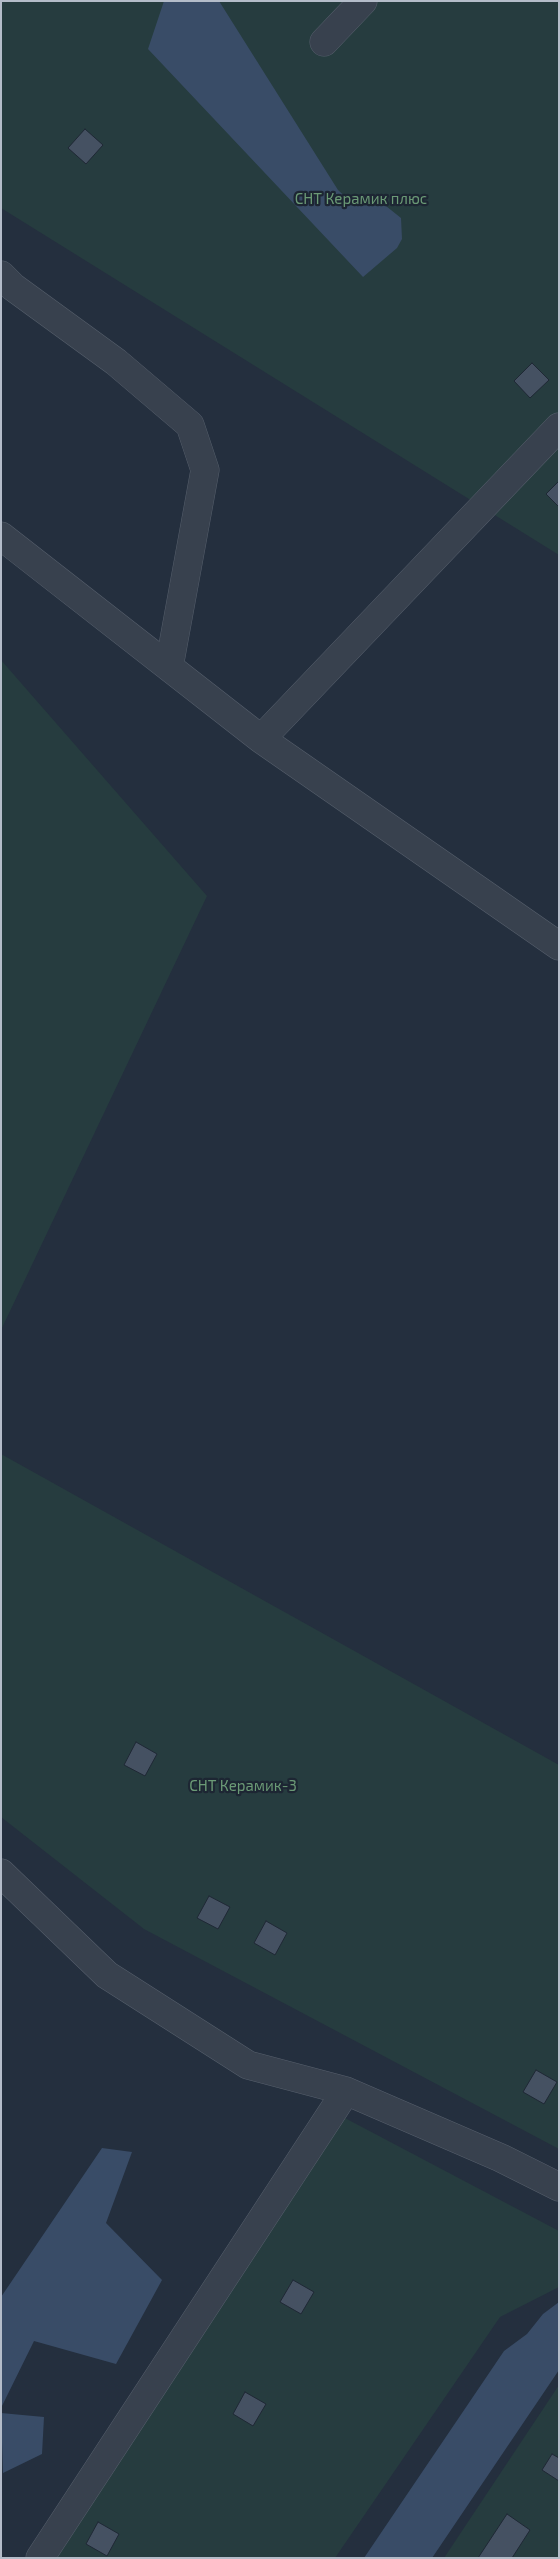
<!DOCTYPE html>
<meta charset="utf-8">
<style>
body{margin:0}
#map{position:relative;width:560px;height:2559px;overflow:hidden;background:#242f3e;font-family:"Exo 2",sans-serif}
canvas{display:block}
.frame{position:absolute;inset:0;border:2px solid #b4bcc9;pointer-events:none}
</style>
<div id="map">
<canvas width="560" height="2559"></canvas>
<div class="frame"></div>
</div>
<script>
const g = document.querySelector('canvas').getContext('2d');
g.lineJoin = 'round';
function fillPath(path, color) { g.fillStyle = color; g.fill(path, 'evenodd'); }
const poly = rows => new Path2D(rows.map(r => 'M' + r).join(''));
function trace(path, color, width, dash) { g.strokeStyle = color; g.lineWidth = width; g.lineCap = dash ? 'butt' : 'round'; g.setLineDash(dash || []); g.stroke(path); }
function label(font, color, halo, rows, align = 'center') {
  g.font = font + ' "Exo 2",sans-serif'; g.lineWidth = 4.5; g.setLineDash([]); g.textBaseline = 'middle'; g.strokeStyle = halo; g.fillStyle = color; for (const [text, x, y, turn = 0] of rows) {
    g.save(); g.translate(x, y); g.rotate((+turn || 0) * Math.PI / 180); g.textAlign = isNaN(turn) ? turn : align; if (halo) g.strokeText(text, 0, 0); g.fillText(text, 0, 0); g.restore();
  }
}
const green = poly([
 [1,1,559,1,559,555,1,208],
 [1,660,207,896,1,1330],
 [1,1454,559,1765,559,2149,144,1929,1,1817],
 [343,2117,559,2231,559,2287,500,2317,335,2558,57,2558],
 [559,2385,559,2558,444,2558]
]);
const water = poly([
 [164,1,219,1,338,190,354,205,386,206,401,218,402,239,397,248,363,277,148,49],
 [102,2148,132,2152,106,2223,162,2280,116,2364,34,2341,1,2408,1,2297],
 [559,2302,559,2370,432,2558,364,2558,504,2351,527,2334,543,2314],
 [1,2413,44,2417,42,2454,3,2473]
]);
const building = poly([
 [85,129,103,145,86,164,68,148,85,129],
 [532,363,549,380,530,398,514,381,532,363],
 [559,481,559,507,546,494,559,481],
 [136,1742,157,1754,145,1776,124,1765,136,1742],
 [209,1896,230,1907,218,1929,197,1918,209,1896],
 [266,1921,287,1933,275,1955,254,1943,266,1921],
 [536,2070,557,2082,544,2104,523,2092,536,2070],
 [293,2280,314,2292,301,2314,280,2302,293,2280],
 [245,2392,266,2404,253,2426,233,2414,245,2392],
 [552,2454,559,2458,559,2481,542,2470,552,2454],
 [507,2514,530,2530,512,2558,478,2558,507,2514],
 [98,2522,119,2534,107,2556,86,2544,98,2522]
]);
const minor = poly([
 [324,42,363,1],
 [1,275,13,287,116,362,190,425,205,470,169,667],
 [1,536,261,739,559,946],
 [261,739,559,427],
 [1,1873,107,1975,248,2065,346,2091,501,2158,559,2187],
 [40,2558,346,2091]
]);
const parkNames = [
 ["СНТ Керамик плюс",361,199],
 ["СНТ Керамик-3",243,1786]
];
fillPath(green, '#263c3f');
fillPath(water, '#394c67');
fillPath(building, '#455162');
trace(building, '#1f2835', 1);
trace(minor, '#565f6c', 29);
trace(minor, '#38414e', 28);
label('15px', '#6b9a76', '#1d2633', parkNames);
</script>
